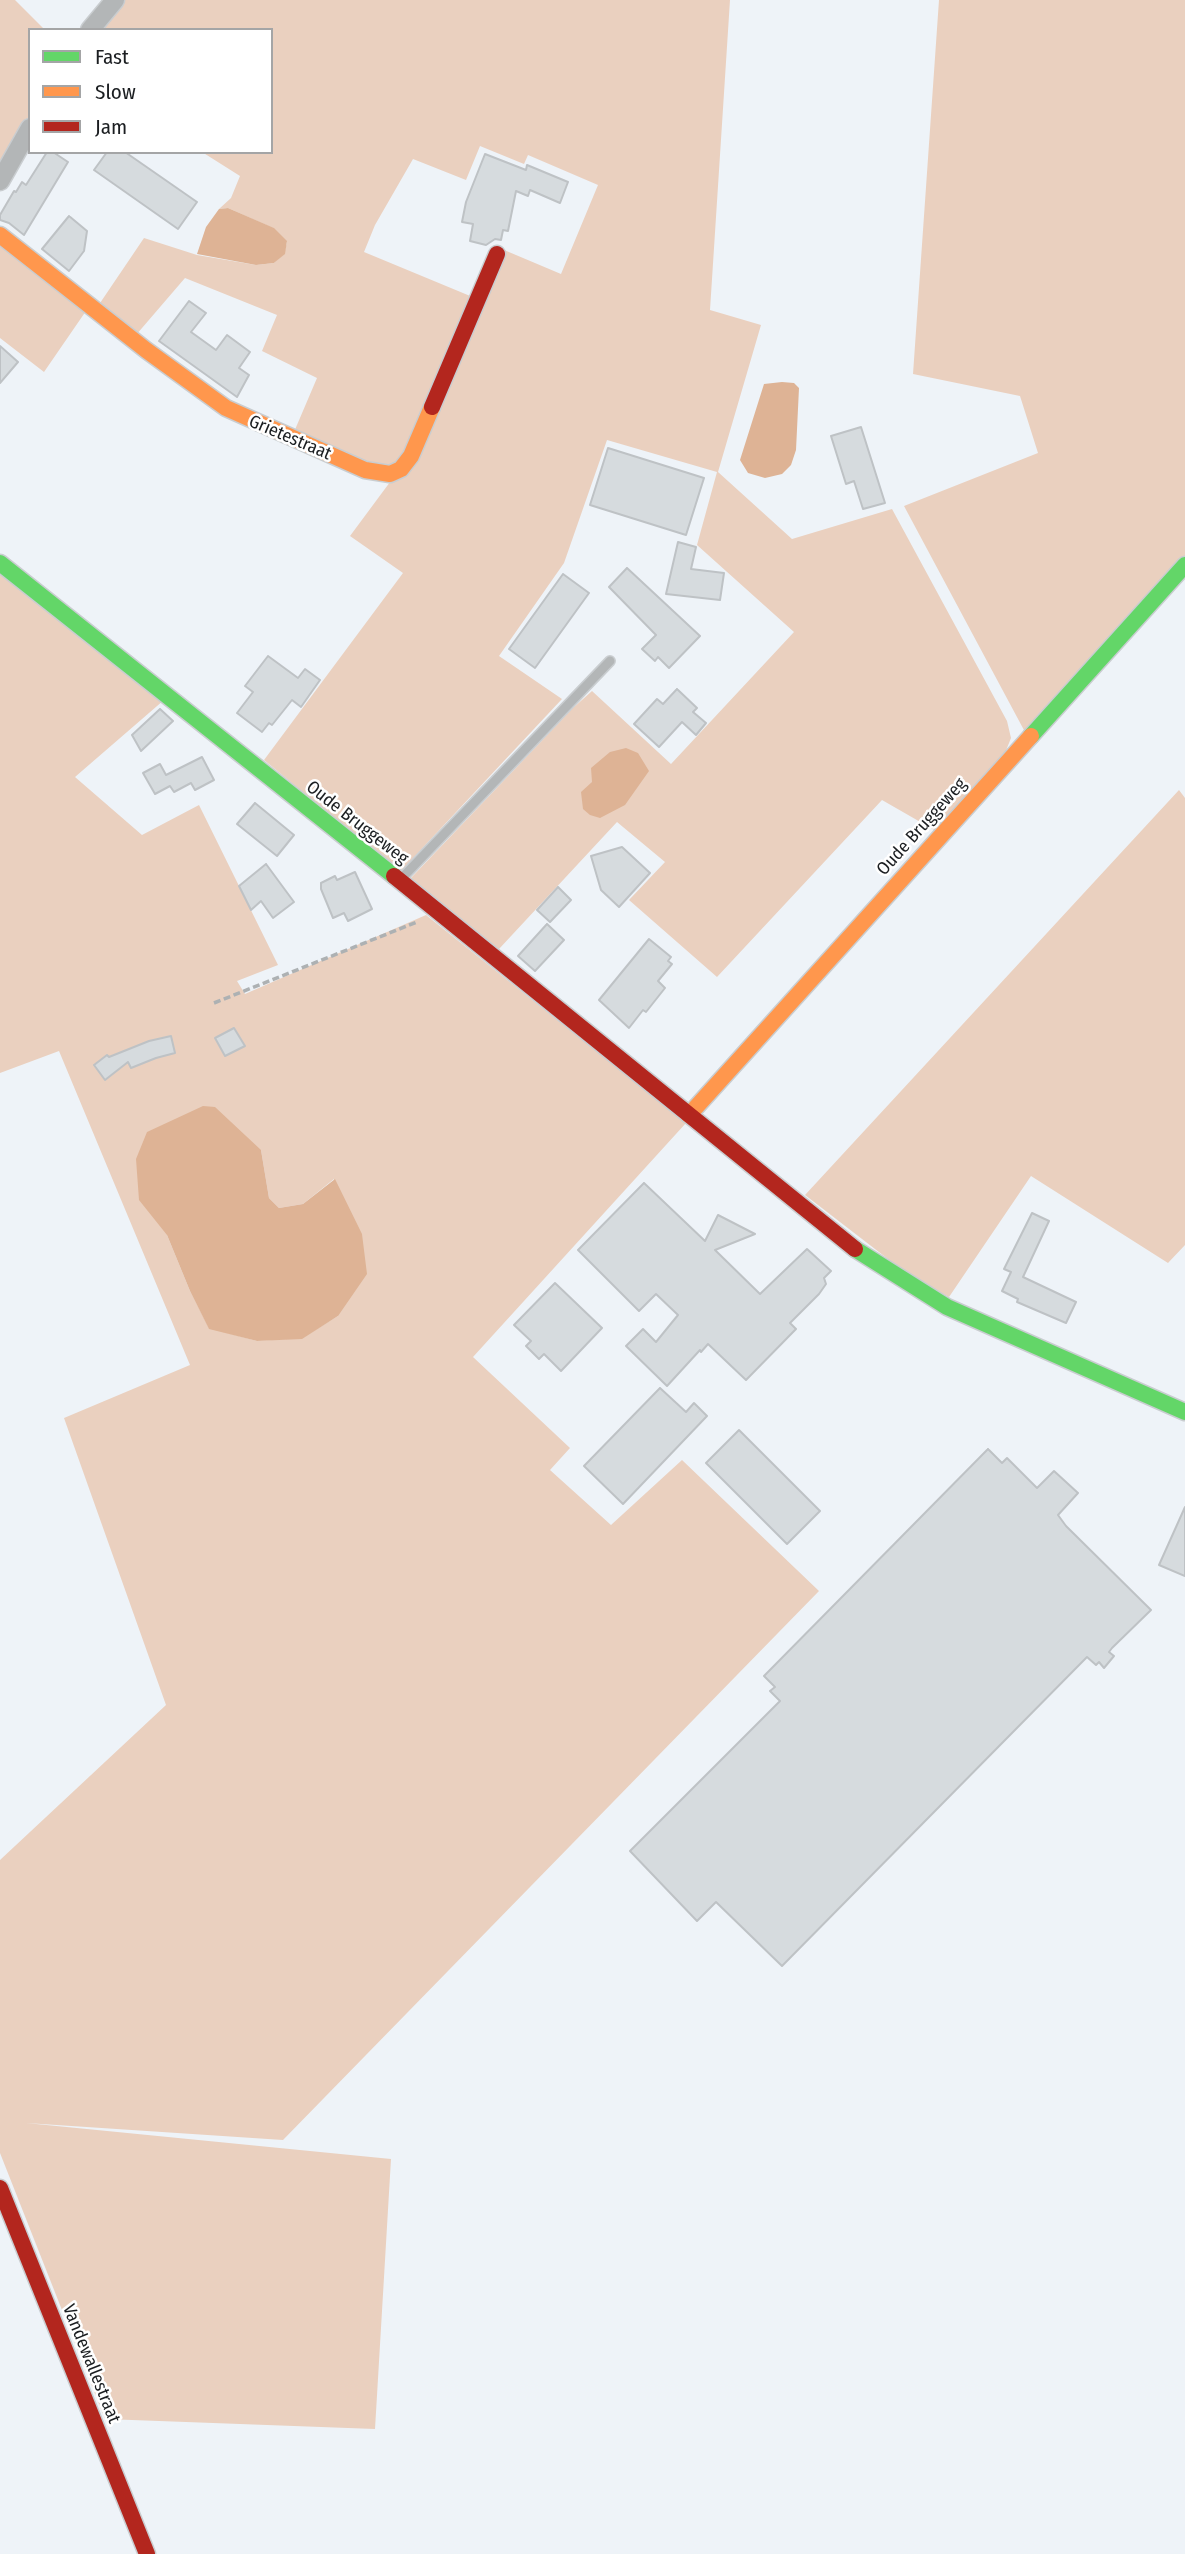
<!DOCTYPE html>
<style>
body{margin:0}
#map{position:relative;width:1185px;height:2554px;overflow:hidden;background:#eef3f8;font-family:"Fira Sans Condensed",sans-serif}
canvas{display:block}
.legend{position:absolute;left:28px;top:28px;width:245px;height:126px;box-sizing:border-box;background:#fff;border:2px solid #a4a5a6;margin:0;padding:9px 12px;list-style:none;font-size:21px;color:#1b1e21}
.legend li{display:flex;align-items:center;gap:14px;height:35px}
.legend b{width:35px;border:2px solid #a4a5a6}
</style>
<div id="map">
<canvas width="1185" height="2554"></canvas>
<ul class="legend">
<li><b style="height:9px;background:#63d668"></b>Fast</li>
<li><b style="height:9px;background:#ff974d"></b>Slow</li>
<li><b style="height:9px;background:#b3261e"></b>Jam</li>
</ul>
</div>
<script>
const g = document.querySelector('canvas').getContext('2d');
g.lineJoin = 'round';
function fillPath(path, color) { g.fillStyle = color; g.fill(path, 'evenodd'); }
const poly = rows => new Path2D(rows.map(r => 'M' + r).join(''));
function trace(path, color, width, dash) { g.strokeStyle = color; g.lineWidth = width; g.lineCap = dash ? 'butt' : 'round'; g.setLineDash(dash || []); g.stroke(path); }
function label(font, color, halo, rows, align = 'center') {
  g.font = font + ' "Fira Sans Condensed",sans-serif'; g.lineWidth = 5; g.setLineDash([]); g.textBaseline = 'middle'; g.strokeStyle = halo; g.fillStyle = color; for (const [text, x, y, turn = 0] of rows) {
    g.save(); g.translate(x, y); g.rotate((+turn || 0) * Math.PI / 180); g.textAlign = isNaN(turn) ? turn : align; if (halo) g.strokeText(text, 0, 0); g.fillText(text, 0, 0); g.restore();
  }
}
const green = poly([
 [0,0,15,0,45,30,30,30,30,117,0,168],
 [121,0,730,0,710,310,761,325,718,472,792,539,892,509,1007,721,1011,738,1005,753,936,831,882,800,717,977,629,900,665,862,617,822,499,949,409,880,573,708,592,691,671,764,794,632,697,545,717,472,607,440,564,563,499,656,562,699,400,872,264,760,403,573,350,536,393,478,294,432,317,378,262,351,277,315,185,278,136,335,98,306,144,238,197,255,256,265,274,263,284,254,287,242,273,228,228,208,219,209,231,198,240,176,202,152,271,152,271,30,97,30],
 [480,146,524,164,528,155,598,185,561,274,497,247,475,298,364,252,375,225,413,159,466,180],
 [939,0,1185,0,1185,556,1025,732,904,506,1038,453,1020,396,913,374],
 [0,244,86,311,44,372,0,338],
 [0,570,164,700,75,777,142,835,199,805,278,965,237,981,245,994,426,915,686,1123,473,1357,570,1448,550,1470,611,1525,682,1460,819,1591,283,2140,26,2123,391,2159,375,2429,105,2419,0,2153,0,1860,166,1705,64,1418,190,1365,59,1051,0,1073],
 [261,1150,269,1198,279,1208,303,1204,334,1179,338,1316,302,1338,257,1341,209,1328,190,1291,167,1235],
 [1179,790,1185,798,1185,1245,1168,1263,1031,1176,949,1297,910,1276,805,1195]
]);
const water = poly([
 [228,208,274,228,287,241,285,254,274,263,256,265,197,254,206,227,219,209],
 [782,382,794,383,799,388,796,450,791,465,782,474,765,478,748,473,740,460,764,384],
 [626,748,638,753,649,771,625,805,600,818,590,815,583,809,581,792,592,782,591,768,610,752],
 [203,1106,215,1107,261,1150,269,1198,279,1208,303,1204,335,1179,362,1234,367,1274,338,1316,302,1339,257,1341,209,1329,190,1291,167,1235,139,1200,136,1159,147,1132]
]);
const building = poly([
 [47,152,53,152,68,162,24,235,9,223,0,220,0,215,14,191,16,192,22,182,26,185,47,152],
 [107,152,125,152,197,202,178,229,94,170,107,152],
 [485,154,526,170,527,165,568,182,560,203,530,190,528,196,516,191,508,231,503,230,501,240,495,239,486,245,470,241,473,224,462,222,466,202,485,154],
 [69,216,87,231,84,251,69,271,42,249,69,216],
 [189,301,206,313,191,332,216,350,227,335,250,352,239,368,249,375,237,397,159,341,189,301],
 [0,346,18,362,0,383,0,346],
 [861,427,885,503,863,509,854,481,846,484,831,436,861,427],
 [608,448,704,478,686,535,590,505,608,448],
 [678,542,696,547,691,569,724,573,720,600,666,594,678,542],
 [627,568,700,636,669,668,658,657,655,661,642,649,656,635,609,587,627,568],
 [563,574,589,593,535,668,509,649,563,574],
 [268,656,298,678,305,669,320,680,301,707,292,700,272,725,269,723,262,732,237,713,253,692,245,686,268,656],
 [677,689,697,708,693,712,706,723,696,735,682,722,659,747,634,724,657,699,663,704,677,689],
 [160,709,173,721,141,751,132,735,160,709],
 [202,757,214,780,195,790,191,783,174,792,170,786,155,794,143,773,160,764,166,775,202,757],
 [255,803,294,835,277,856,237,824,255,803],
 [622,847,650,873,619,907,601,890,591,856,622,847],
 [266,864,294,902,273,918,261,901,251,910,239,886,266,864],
 [355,872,372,909,348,921,344,913,333,918,321,889,321,883,335,876,337,880,355,872],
 [558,887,571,900,550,922,537,910,558,887],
 [547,924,564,940,535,971,518,956,547,924],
 [649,939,671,957,668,961,672,964,658,981,665,988,646,1012,643,1010,629,1028,599,1000,649,939],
 [234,1028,245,1046,225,1056,215,1038,234,1028],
 [171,1036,175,1053,156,1058,131,1068,128,1062,105,1080,94,1065,107,1055,109,1057,149,1041,171,1036],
 [644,1183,705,1241,718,1215,755,1234,715,1250,760,1294,807,1249,831,1271,824,1278,826,1284,819,1294,790,1323,796,1329,746,1380,708,1344,701,1352,700,1350,667,1386,626,1346,643,1329,656,1342,678,1315,656,1294,639,1311,578,1250,644,1183],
 [1032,1213,1049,1221,1023,1277,1076,1302,1066,1323,1017,1302,1018,1299,1002,1291,1011,1272,1004,1269,1032,1213],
 [555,1283,602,1328,561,1371,544,1354,539,1359,526,1346,531,1341,514,1325,555,1283],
 [660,1388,686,1412,694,1403,707,1416,623,1504,584,1466,660,1388],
 [739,1430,820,1511,787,1544,706,1463,739,1430],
 [988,1449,1002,1463,1007,1458,1037,1488,1054,1471,1078,1493,1058,1515,1066,1526,1151,1610,1112,1648,1109,1652,1114,1656,1104,1668,1099,1662,1096,1665,1087,1657,782,1966,716,1902,697,1921,630,1851,780,1701,770,1691,775,1687,764,1676,988,1449],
 [1185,1507,1185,1576,1159,1565,1185,1507]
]);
const path = poly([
 [214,1003,417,922]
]);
const lane = poly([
 [401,879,610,661]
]);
const street = poly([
 [90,30,115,0],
 [0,181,30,128]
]);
const fast = poly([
 [0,563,394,876],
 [1031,736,1185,565],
 [855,1249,947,1307,1185,1412]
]);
const slow = poly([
 [0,235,146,350,226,408,365,470,390,474,401,469,411,456,432,407],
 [689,1115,1031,736]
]);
const jam = poly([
 [432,407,497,254],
 [394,876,855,1249],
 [0,2188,147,2554]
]);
const streetNames = [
 ["Grietestraat",290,438,23],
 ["Oude Bruggeweg",357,823,38],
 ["Oude Bruggeweg",922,827,-48],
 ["Vandewallestraat",91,2364,68]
];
fillPath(green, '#ead0bf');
fillPath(water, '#deb395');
fillPath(building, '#d6dbde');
trace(building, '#bec2c5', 2);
trace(lane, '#c9cdd0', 12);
trace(street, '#c9cdd0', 21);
trace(fast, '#c9cdd0', 19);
trace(slow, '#c9cdd0', 19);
trace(jam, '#c9cdd0', 19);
trace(path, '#adb1b3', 3.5, [7, 3.5]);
trace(lane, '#b3b6b7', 9);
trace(street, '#b3b6b7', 18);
trace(fast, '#63d668', 16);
trace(slow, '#ff974d', 16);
trace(jam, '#b3261e', 16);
label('18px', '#1b1e21', '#fff', streetNames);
</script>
